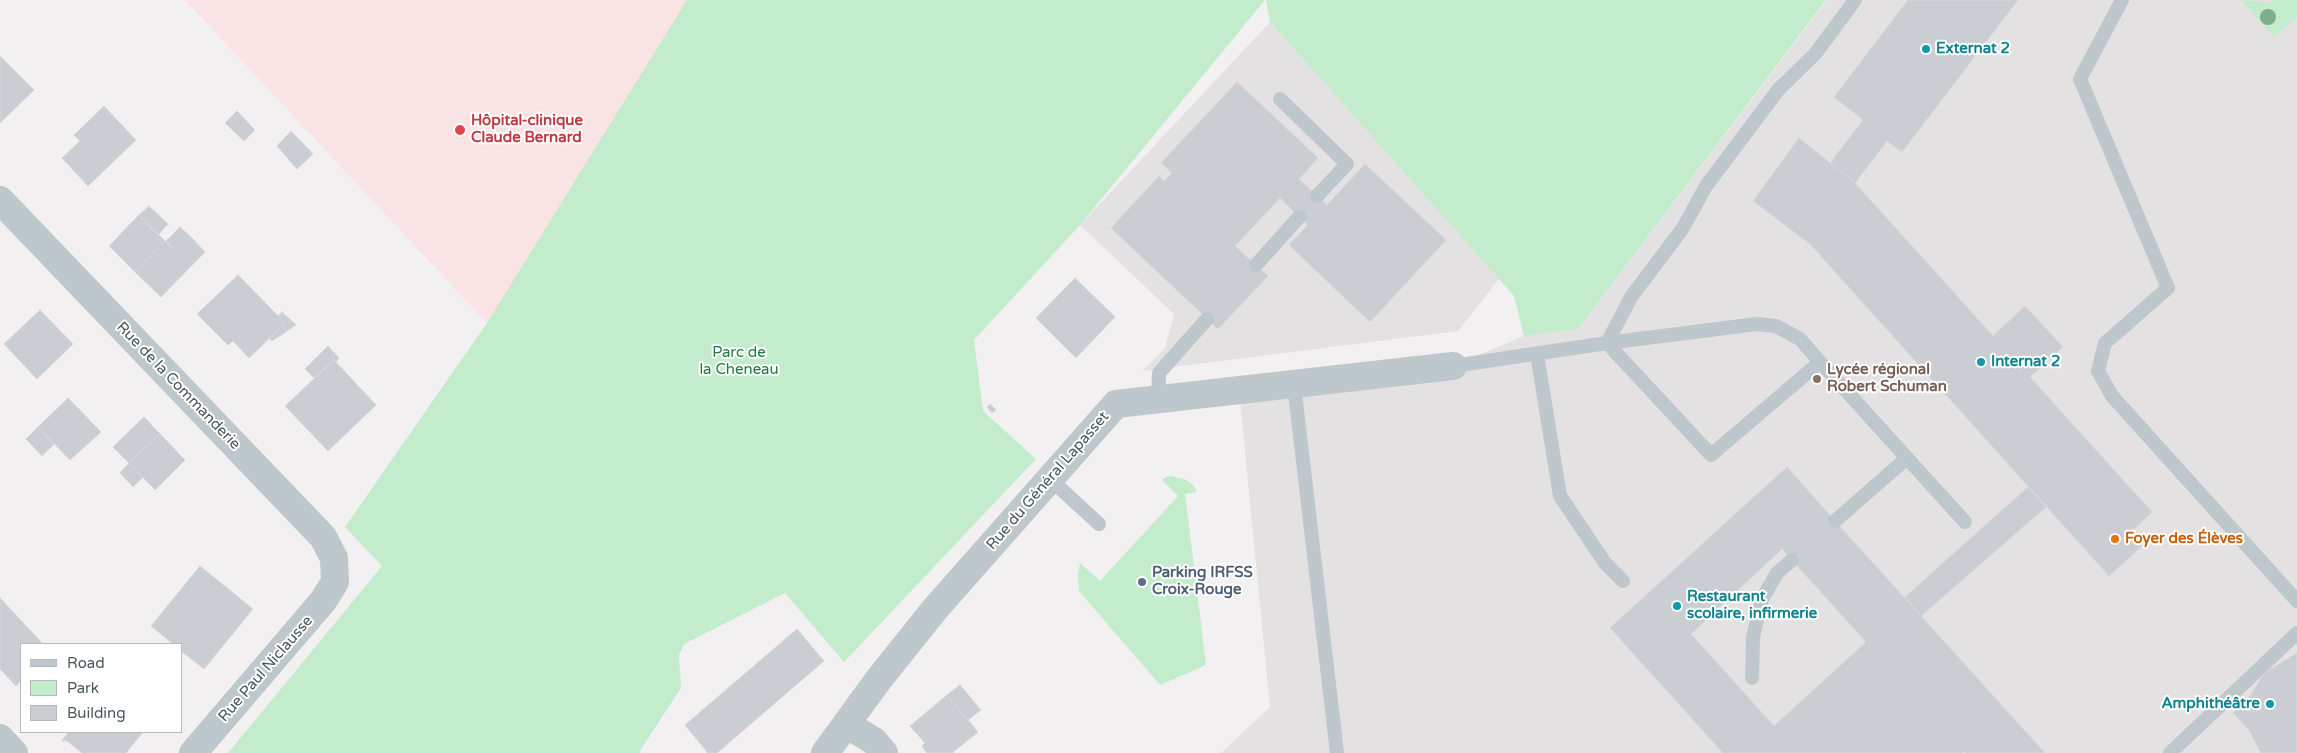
<!DOCTYPE html>
<meta charset="utf-8">
<style>
body{margin:0}
#map{position:relative;width:2297px;height:753px;overflow:hidden;background:#f2f0f0;font-family:"Varela Round",sans-serif}
canvas{display:block}
.legend{position:absolute;left:20px;top:643px;width:162px;height:90px;box-sizing:border-box;background:#fff;border:1px solid #b6bbbe;margin:0;padding:6px 9px;list-style:none;font-size:15px;color:#49565c}
.legend li{display:flex;align-items:center;gap:10px;height:25px}
.legend b{width:25px;border:1px solid #b6bbbe}
</style>
<div id="map">
<canvas width="2297" height="753"></canvas>
<ul class="legend">
<li><b style="height:6px;background:#bdc7cc"></b>Road</li>
<li><b style="height:14px;background:#c2eccb"></b>Park</li>
<li><b style="height:14px;background:#caced2"></b>Building</li>
</ul>
</div>
<script>
const g = document.querySelector('canvas').getContext('2d');
g.lineJoin = 'round';
function fillPath(path, color) { g.fillStyle = color; g.fill(path, 'evenodd'); }
const poly = rows => new Path2D(rows.map(r => 'M' + r).join(''));
function trace(path, color, width, dash) { g.strokeStyle = color; g.lineWidth = width; g.lineCap = dash ? 'butt' : 'round'; g.setLineDash(dash || []); g.stroke(path); }
function label(font, color, halo, rows, align = 'center') {
  g.font = font + ' "Varela Round",sans-serif'; g.lineWidth = 4; g.setLineDash([]); g.textBaseline = 'middle'; g.strokeStyle = halo; g.fillStyle = color; for (const [text, x, y, turn = 0] of rows) {
    g.save(); g.translate(x, y); g.rotate((+turn || 0) * Math.PI / 180); g.textAlign = isNaN(turn) ? turn : align; if (halo) g.strokeText(text, 0, 0); g.fillText(text, 0, 0); g.restore();
  }
}
const education = poly([
 [1827,0,2297,0,2297,753,1221,753,1270,707,1239,390,1453,366,1524,336,1578,329],
 [1270,22,1499,279,1458,331,1142,371,1165,348,1174,314,1080,225]
]);
const medical = poly([
 [185,0,700,0,487,323]
]);
const green = poly([
 [687,0,1265,0,1080,225,974,340,983,411,1036,459,844,662,785,593,684,644,679,655,681,688,641,749,640,753,228,753,382,566,345,527,487,323],
 [1266,0,1826,0,1578,329,1524,336,1514,296,1270,22],
 [2241,0,2271,3,2275,0,2297,0,2297,17,2274,37],
 [1171,476,1186,480,1193,485,1197,492,1185,494,1206,665,1160,685,1079,591,1078,575,1080,563,1100,581,1178,496,1162,480,1166,477]
]);
const building = poly([
 [1908,0,2018,0,1902,152,1887,141,1855,183,1830,163,1863,120,1834,97,1908,0],
 [0,56,34,90,0,123,0,56],
 [1237,82,1318,158,1299,179,1327,205,1365,164,1446,240,1370,322,1289,245,1308,225,1280,198,1235,246,1268,276,1218,329,1111,228,1159,176,1164,181,1172,173,1161,163,1237,82],
 [104,106,136,140,88,186,62,158,80,141,74,135,104,106],
 [237,111,255,130,244,141,225,123,237,111],
 [291,131,313,154,297,169,277,146,291,131],
 [1799,138,1855,183,1993,336,2025,306,2063,347,2030,377,2152,512,2131,532,2143,545,2109,576,1810,244,1753,201,1799,138],
 [149,206,168,224,158,235,139,215,149,206],
 [139,215,165,241,135,272,109,246,139,215],
 [180,227,191,237,176,252,166,241,180,227],
 [191,237,205,252,161,297,135,272,165,241,176,252,191,237],
 [238,275,285,323,249,358,233,341,228,345,197,314,238,275],
 [1075,278,1115,317,1076,358,1036,318,1075,278],
 [40,310,73,344,37,379,4,344,40,310],
 [282,312,296,325,272,341,269,338,285,323,278,316,282,312],
 [328,346,339,358,336,362,334,360,314,378,305,369,328,346],
 [334,360,376,405,328,451,285,406,334,360],
 [68,398,101,432,70,460,38,427,68,398],
 [990,404,996,410,992,413,987,407,990,404],
 [144,417,160,434,129,463,113,447,144,417],
 [38,427,54,444,42,456,26,439,38,427],
 [160,434,185,460,155,490,129,463,160,434],
 [129,463,143,477,133,487,120,473,129,463],
 [1787,467,1835,521,2045,753,1966,753,1964,751,1962,753,1723,753,1610,628,1787,467],
 [1782,549,1866,642,1774,726,1691,634,1782,549],
 [2028,487,2046,507,1921,616,1905,597,2028,487],
 [200,566,253,609,204,669,181,651,181,644,173,644,151,626,200,566],
 [0,598,43,644,21,644,21,681,16,686,0,669,0,598],
 [797,629,824,661,717,753,708,753,685,725,797,629],
 [2297,653,2297,753,2261,753,2249,730,2233,713,2251,695,2261,678,2268,671,2297,653],
 [960,685,981,710,968,720,947,695,960,685],
 [947,695,978,732,952,753,927,753,922,746,925,743,910,726,947,695],
 [69,732,143,732,126,753,82,753,66,740,64,741,62,740,69,732]
]);
const lane = poly([
 [2122,0,2080,79,2168,288,2105,343,2098,371,2112,396,2297,601],
 [1280,99,1347,164,1317,196],
 [1256,265,1299,217],
 [1537,354,1560,496,1605,563,1623,581],
 [1820,362,1965,522],
 [1453,366,1607,343,1757,324,1776,326,1800,339,1820,362,1711,455,1607,343,1631,297,1683,228,1706,186,1778,90,1815,54,1855,0],
 [1294,384,1337,753],
 [1158,399,1159,373,1207,319],
 [1049,478,1099,524],
 [1835,521,1907,458],
 [1752,678,1753,637,1762,599,1777,573,1792,560],
 [2170,753,2297,633]
]);
const street = poly([
 [0,200,323,537,334,558,335,582,323,601,193,753],
 [846,724,874,741,884,753],
 [0,738,14,753],
 [825,753,879,679,935,609,1116,404,1453,366]
]);
const trees = [
 [2268,17]
];
const markers = [
 [1926,49,5,"#0f9aa8"],
 [460,130,6,"#e0444e"],
 [1981,362,5,"#0f9aa8"],
 [1817,379,5,"#8d6e63"],
 [2115,539,5,"#e8710a"],
 [1142,582,5,"#5c6f8a"],
 [1677,606,5,"#0f9aa8"],
 [2270,704,5,"#0f9aa8"]
];
const cultureNames = [
 ["Externat 2",1936,49],
 ["Internat 2",1991,362],
 ["Restaurant",1687,597],
 ["scolaire, infirmerie",1687,614],
 ["Amphithéâtre",2260,704,"right"]
];
const healthNames = [
 ["Hôpital-clinique",471,121],
 ["Claude Bernard",471,138]
];
const parkNames = [
 ["Parc de",739,353],
 ["la Cheneau",739,370]
];
const educationNames = [
 ["Lycée régional",1827,370],
 ["Robert Schuman",1827,387]
];
const streetNames = [
 ["Rue de la Commanderie",178,386,46],
 ["Rue du Général Lapasset",1048,481,-49],
 ["Rue Paul Niclausse",266,669,-49]
];
const foodNames = [
 ["Foyer des Élèves",2125,539]
];
const serviceNames = [
 ["Parking IRFSS",1152,573],
 ["Croix-Rouge",1152,590]
];
fillPath(education, '#e3e1e2');
fillPath(medical, '#fae3e5');
fillPath(green, '#c2eccb');
fillPath(building, '#caced2');
trace(building, '#d4d7db', 1);
trace(lane, '#bdc7cc', 14);
trace(street, '#bdc7cc', 28);
g.fillStyle = '#7daf8d';
for (const [x, y] of trees) { g.beginPath(); g.arc(x, y, 8, 0, 2 * Math.PI); g.fill(); }
for (const [x, y, r, color] of markers) { const dot = new Path2D(); dot.arc(x, y, r, 0, 2 * Math.PI); g.fillStyle = color; g.fill(dot); trace(dot, '#fff', 2); }
label('bold 15px', '#0d838f', '#fff', cultureNames, 'left');
label('bold 15px', '#be3a42', '#fff', healthNames, 'left');
label('15px', '#1e7a3c', '#fff', parkNames);
label('bold 15px', '#785e54', '#fff', educationNames, 'left');
label('15px', '#49565c', '#fff', streetNames);
label('bold 15px', '#c56008', '#fff', foodNames, 'left');
label('bold 15px', '#4e5e75', '#fff', serviceNames, 'left');
</script>
